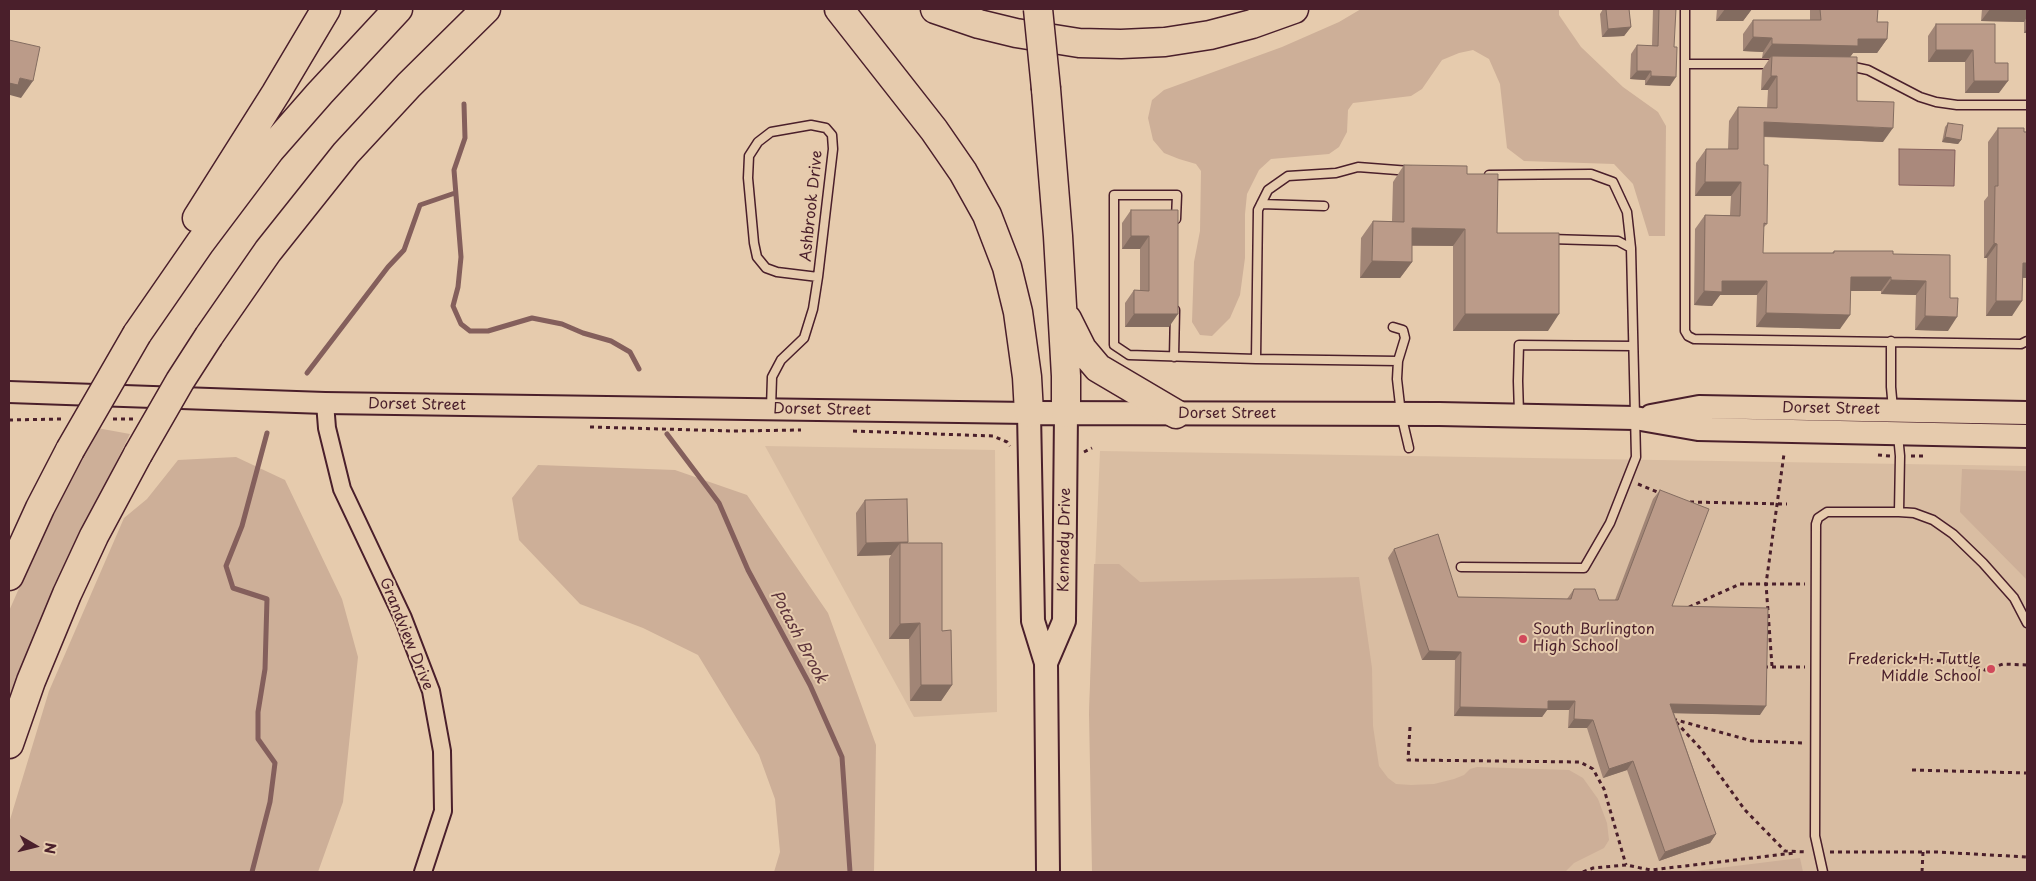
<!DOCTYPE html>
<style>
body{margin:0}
#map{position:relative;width:2036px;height:881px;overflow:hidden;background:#e6cbad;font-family:"Playpen Sans",sans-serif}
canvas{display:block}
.frame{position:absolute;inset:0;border:10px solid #4a1f2b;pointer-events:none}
.north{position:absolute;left:10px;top:821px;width:50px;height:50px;-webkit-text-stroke:4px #e6cbad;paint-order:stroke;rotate:98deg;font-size:14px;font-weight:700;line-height:20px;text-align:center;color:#4a1f2b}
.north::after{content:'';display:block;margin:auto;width:18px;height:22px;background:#4a1f2b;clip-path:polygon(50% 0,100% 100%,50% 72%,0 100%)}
</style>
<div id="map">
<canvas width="2036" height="881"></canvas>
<div class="frame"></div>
<div class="north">N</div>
</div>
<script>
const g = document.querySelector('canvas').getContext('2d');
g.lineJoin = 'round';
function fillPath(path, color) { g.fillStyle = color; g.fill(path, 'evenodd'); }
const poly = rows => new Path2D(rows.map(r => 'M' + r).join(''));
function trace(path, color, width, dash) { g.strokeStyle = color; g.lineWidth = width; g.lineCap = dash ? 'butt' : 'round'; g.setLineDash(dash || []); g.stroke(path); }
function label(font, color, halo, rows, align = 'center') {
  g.font = font + ' "Playpen Sans",sans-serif'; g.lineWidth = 4; g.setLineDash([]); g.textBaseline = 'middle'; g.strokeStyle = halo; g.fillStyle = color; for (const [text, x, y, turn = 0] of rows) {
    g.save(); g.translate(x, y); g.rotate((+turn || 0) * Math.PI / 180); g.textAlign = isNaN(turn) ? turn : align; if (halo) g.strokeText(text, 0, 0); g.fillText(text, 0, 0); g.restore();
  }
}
const built = poly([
 [765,446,995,450,997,712,914,717],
 [1100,451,2027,466,2027,872,1182,872,1089,714]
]);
const green = poly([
 [1361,9,1559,9,1559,15,1581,47,1623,87,1658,112,1666,126,1665,236,1649,236,1633,184,1614,164,1524,161,1507,148,1500,84,1489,59,1473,50,1459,53,1442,60,1422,89,1411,96,1353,103,1348,110,1347,132,1339,147,1329,154,1271,159,1259,170,1247,194,1245,214,1245,258,1240,295,1230,318,1212,336,1200,335,1192,322,1194,262,1200,231,1201,171,1196,164,1179,159,1164,153,1153,140,1148,118,1152,100,1164,90,1282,47,1339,22],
 [97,428,130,434,86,523,24,660,9,706,9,611,35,552],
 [236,457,285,480,342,599,358,657,343,802,318,872,9,872,9,823,49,691,124,518,147,499,178,460],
 [538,465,675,470,747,495,828,613,876,745,874,872,774,872,780,852,775,799,759,755,698,655,643,628,580,604,519,540,512,498],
 [1962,469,2027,471,2027,580,1960,512],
 [1094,564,1119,564,1140,582,1359,577,1372,668,1373,726,1379,766,1388,778,1396,784,1411,785,1434,784,1454,779,1464,775,1470,769,1477,767,1569,770,1583,778,1598,799,1607,823,1609,840,1604,848,1574,863,1565,872,1092,872,1089,714],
 [1800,858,1803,872,1687,872]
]);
const water = poly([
 [1899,149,1955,150,1954,186,1899,185,1899,149]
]);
const stream = poly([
 [464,104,465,138,454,170,461,257,458,287,453,306,461,324,470,331,488,331,532,318,562,324,583,333,611,341,630,352,639,369],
 [307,373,388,267,404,250,420,205,455,193],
 [667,434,719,503,748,570,810,685,842,757,850,872],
 [252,872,270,802,275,763,258,739,258,712,265,669,267,599,233,588,226,566,242,526,267,433]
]);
const path = poly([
 [113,419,134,419],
 [9,420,62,419],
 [590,427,733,431,801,430],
 [853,431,993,436,1007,442,1010,446],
 [1084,452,1092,448],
 [1878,455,1890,456],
 [1911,456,1923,456],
 [1638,484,1660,493],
 [1690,502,1787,504],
 [1689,607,1740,584,1805,584],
 [1913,658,1963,663,1985,670,2003,664,2027,665],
 [1772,666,1766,584,1784,454],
 [1764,667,1805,667],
 [1673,719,1752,741,1803,743],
 [1676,722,1700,748,1745,810,1785,851,1807,852],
 [1410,727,1408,760,1580,762,1593,769,1604,789,1626,865],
 [1912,770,2027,773],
 [1830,852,1937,852,2027,857],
 [1583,872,1593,868,1626,865,1651,870,1794,853],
 [1922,872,1923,852]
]);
const service = poly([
 [1685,9,1685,331,1688,336,1694,339,2021,344,2027,341],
 [1685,64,1776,64],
 [1849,66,1868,70,1920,97,1936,102,1957,105,2027,105],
 [1489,175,1591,174,1613,182,1627,212,1631,248],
 [1261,204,1324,206],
 [1176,219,1177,195,1114,195,1114,345,1129,355,1256,359,1258,210,1268,190,1288,176,1336,173,1358,167,1410,171],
 [1393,327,1403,330,1405,338,1398,361,1397,379,1401,414,1409,448],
 [1891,341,1891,387,1893,409],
 [1174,357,1175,310],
 [1256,359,1398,361],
 [771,408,772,377,781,360,804,338,813,309,818,277,833,149,832,135,826,128,811,125,771,132,758,142,749,156,748,178,754,243,757,257,766,268,777,272,818,277],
 [1519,414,1518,381,1519,345,1633,346],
 [1898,435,1900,456,1899,512],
 [1461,567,1584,568,1610,523,1636,457,1631,248,1618,241,1550,239],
 [1823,872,1815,836,1816,524,1818,518,1827,512,1899,512,1914,513,1933,520,1953,534,1983,563,2014,598,2027,623]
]);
const minor = poly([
 [325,403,327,428,342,489,403,618,431,691,442,751,443,811,423,872]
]);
const tertiary = poly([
 [9,392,325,403,1029,413]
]);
const secondary = poly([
 [1651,416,1699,407,2027,413],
 [1046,663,1064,621,1066,413],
 [1048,872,1046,663,1033,621,1029,413,1439,414,1635,418,1698,429,2027,436]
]);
const motorway = poly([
 [839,9,934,130,963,172,987,215,1007,267,1018,312,1027,377,1029,413],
 [935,9,979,24,1016,33,1079,43,1121,44,1165,42,1210,35,1252,24,1294,9],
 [1046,89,1058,236,1066,376,1066,413],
 [197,218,276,93,326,9],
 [1067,319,1082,349,1098,368,1176,414],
 [137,334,200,243,270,150,320,93,398,9],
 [209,336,268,251,346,153,409,85,486,9],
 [9,576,40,508,70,450],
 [9,744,31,681,67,594,94,536,138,454]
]);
const motorwayBridge = poly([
 [1038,9,1046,89],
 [70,450,137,334],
 [138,454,180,381,209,336]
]);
const wall = poly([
 [1603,9,1629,9,1631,27,1624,36,1602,37,1600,14],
 [1653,9,1676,9,1670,86,1645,85,1645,80,1630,79,1631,54,1637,45,1652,46],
 [1717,9,1752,9,1743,21,1716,21],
 [1810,9,1878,9,1877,22,1887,39,1877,53,1853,53,1850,57,1857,101,1883,142,1764,137,1764,165,1767,224,1763,228,1763,253,1832,253,1834,251,1893,254,1950,255,1948,331,1915,330,1916,295,1881,294,1881,291,1850,291,1840,329,1756,327,1757,295,1720,295,1712,306,1694,305,1695,229,1705,215,1730,215,1731,196,1695,196,1696,163,1706,149,1728,149,1729,121,1738,107,1767,108,1768,90,1761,90,1762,70,1770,58,1762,58,1763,52,1743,51,1743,34,1753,20,1810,20],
 [1982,9,2027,9,2027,33,2024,33,2024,22,1981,21],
 [1936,24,1995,63,1999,93,1965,93,1965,62,1928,62,1928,36],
 [1948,123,1961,140,1958,144,1942,142,1945,127],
 [1998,128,2027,132,2027,278,2022,278,2012,316,1986,316,1987,258,1984,258,1984,201,1988,196,1988,142],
 [1404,165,1467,174,1497,233,1548,331,1453,331,1453,246,1412,246,1412,262,1400,278,1360,278,1361,238,1373,221,1392,221,1393,182],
 [1131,210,1178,210,1169,327,1125,327,1125,303,1134,290,1140,290,1140,249,1122,249,1122,223],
 [1660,490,1672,606,1760,715,1674,713,1716,834,1710,843,1659,861,1627,770,1603,778,1587,728,1568,728,1569,710,1547,710,1542,717,1454,716,1455,660,1422,660,1388,558,1394,549,1458,597,1567,599,1574,589,1599,600,1615,600,1653,499],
 [865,500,908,542,908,543,942,631,952,685,941,701,910,701,909,639,889,639,889,559,891,555,857,556,856,513]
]);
const shadedWall = poly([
 [1725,9,1752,9,1743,21,1716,21],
 [1990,9,2027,9,2027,17,2024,22,1981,21],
 [1631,27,1624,36,1602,37,1608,29],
 [2027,28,2027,33,2024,33],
 [1753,37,1772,38,1763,52,1743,51],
 [1858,39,1887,39,1877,53,1853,53,1848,60,1772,56,1770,58,1762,58,1772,44],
 [1936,50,1973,50,1965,62,1928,62],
 [1637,71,1651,71,1645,80,1630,79],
 [1651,76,1676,77,1670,86,1645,85],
 [1771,76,1777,76,1768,90,1761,90],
 [20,78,33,81,21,98,10,95,9,98,9,83],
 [1974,81,2008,81,1999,93,1965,93],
 [1764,122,1893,128,1883,142,1754,136],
 [1945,137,1961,140,1958,144,1942,142],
 [1705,182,1741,182,1731,196,1695,196],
 [1412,228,1465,229,1453,246,1400,245],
 [1131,236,1149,236,1140,249,1122,249],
 [1994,243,1997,244,1987,258,1984,258],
 [1372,261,1412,262,1400,278,1360,278],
 [2023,263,2027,263,2027,278,2012,277],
 [1851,277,1891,277,1881,291,1841,291],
 [1891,280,1926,281,1916,295,1881,294],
 [1722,281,1767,281,1757,295,1720,295,1712,306,1694,305,1704,291],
 [1996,301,2022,301,2012,316,1986,316],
 [1766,313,1850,315,1840,329,1756,327],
 [1134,314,1178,314,1169,327,1125,327],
 [1465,314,1559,314,1548,331,1453,331],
 [1925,316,1957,317,1948,331,1915,330],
 [908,542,900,554,900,543,891,555,857,556,866,543],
 [920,623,909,639,889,639,900,624],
 [1429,651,1461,652,1455,660,1422,660],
 [921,685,952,685,941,701,910,701],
 [1548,701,1575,701,1569,710,1547,710,1542,717,1454,716,1460,707],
 [1670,704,1766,706,1760,715,1664,713],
 [1574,719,1593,720,1587,728,1568,728],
 [1633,761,1627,770,1603,778,1609,769],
 [1716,834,1710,843,1659,861,1665,852]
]);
const building = poly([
 [1606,9,1629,9,1631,27,1608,29,1606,9],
 [1659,9,1676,9,1674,47,1677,47,1676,77,1651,76,1651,71,1637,71,1637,45,1658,46,1659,9],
 [1820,9,1878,9,1877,22,1888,22,1887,39,1858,39,1858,46,1772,44,1772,38,1753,37,1753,20,1821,20,1820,9],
 [1936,24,1995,24,1995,63,2008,63,2008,81,1974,81,1973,50,1936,50,1936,24],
 [9,40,40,47,33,81,20,78,18,85,9,83,9,40],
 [1772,56,1857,57,1857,101,1894,102,1893,128,1764,122,1764,165,1768,165,1767,224,1764,223,1763,253,1834,253,1834,251,1893,251,1893,254,1950,255,1950,298,1958,298,1957,317,1925,316,1926,281,1891,280,1891,277,1851,277,1850,315,1766,313,1767,281,1722,281,1722,292,1704,291,1705,215,1740,216,1741,182,1705,182,1706,149,1738,149,1738,107,1777,108,1777,76,1771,76,1772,56],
 [1948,123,1963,125,1961,140,1945,137,1948,123],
 [1998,128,2024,128,2024,132,2027,132,2027,263,2023,263,2022,301,1996,301,1997,244,1994,243,1995,186,1998,186,1998,128],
 [1404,165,1467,166,1467,174,1498,174,1497,233,1559,233,1559,314,1465,314,1465,229,1412,228,1412,262,1372,261,1373,221,1404,222,1404,165],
 [1131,210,1178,210,1178,314,1134,314,1134,290,1149,291,1149,236,1131,236,1131,210],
 [1660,490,1709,509,1672,606,1768,608,1766,706,1670,704,1716,834,1665,852,1633,761,1609,769,1593,720,1574,719,1575,701,1548,701,1548,709,1460,707,1461,652,1429,651,1394,549,1438,534,1458,597,1571,599,1574,589,1595,589,1599,600,1618,600,1660,490],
 [907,499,908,542,866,543,865,500,907,499],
 [900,543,942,543,942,631,951,630,952,685,921,685,920,623,900,624,900,543]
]);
const markers = [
 [1523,639,5,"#d1495b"],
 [1991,669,5,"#d1495b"]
];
const streetNames = [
 ["Ashbrook Drive",812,206,-84],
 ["Dorset Street",417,405,1],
 ["Dorset Street",1831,409,1],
 ["Dorset Street",822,410,1],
 ["Dorset Street",1227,414],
 ["Kennedy Drive",1065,540,-89],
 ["Grandview Drive",406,634,68]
];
const poiNames = [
 ["South Burlington",1533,630],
 ["High School",1533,647],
 ["Frederick H. Tuttle",1981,660,"right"],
 ["Middle School",1981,677,"right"]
];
const waterNames = [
 ["Potash Brook",798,637,62]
];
fillPath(built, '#d9bda2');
fillPath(green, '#cdaf98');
fillPath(water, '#aa897c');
trace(water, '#845f5c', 1);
trace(stream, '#845f5c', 5);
trace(service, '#4a1f2b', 11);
trace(minor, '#4a1f2b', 20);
trace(tertiary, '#4a1f2b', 24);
trace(secondary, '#4a1f2b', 26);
trace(motorway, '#4a1f2b', 31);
trace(path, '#4a1f2b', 3, [4, 4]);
trace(service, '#e6cbad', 8);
trace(minor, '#e6cbad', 16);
trace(tertiary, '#e6cbad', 20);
trace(secondary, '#e6cbad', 22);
trace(motorway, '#e6cbad', 28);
trace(motorwayBridge, '#4a1f2b', 31, []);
trace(motorwayBridge, '#e6cbad', 28);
fillPath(wall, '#a18576');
fillPath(shadedWall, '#836c60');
fillPath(building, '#bb9b89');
trace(building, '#836c60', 1);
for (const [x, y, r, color] of markers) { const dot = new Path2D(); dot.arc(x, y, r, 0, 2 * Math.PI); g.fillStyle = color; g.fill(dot); trace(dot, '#e6cbad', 2); }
label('15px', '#4a1f2b', '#e6cbad', streetNames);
label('15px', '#4a1f2b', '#e6cbad', poiNames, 'left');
label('italic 16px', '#5d343b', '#e6cbad', waterNames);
</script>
